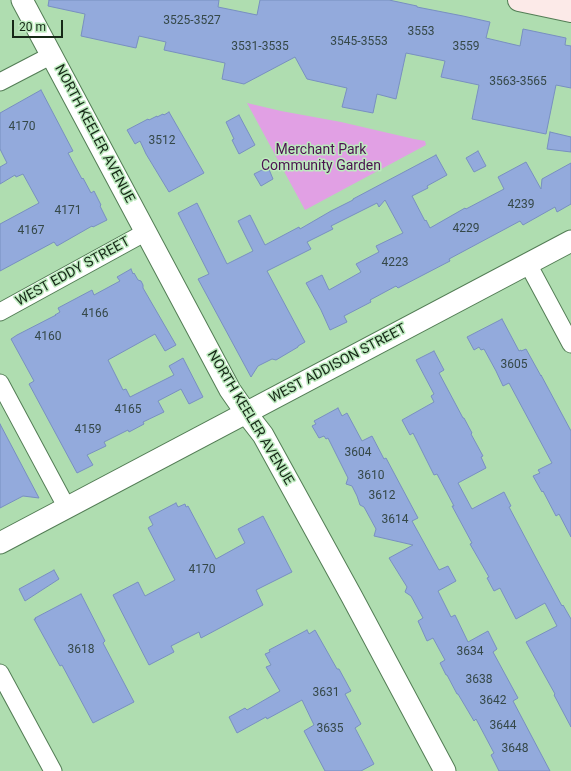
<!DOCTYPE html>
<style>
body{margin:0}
#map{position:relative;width:571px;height:771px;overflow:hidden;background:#afddb0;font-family:Roboto,sans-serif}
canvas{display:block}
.scale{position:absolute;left:12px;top:20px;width:51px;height:18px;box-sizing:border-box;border:2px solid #162817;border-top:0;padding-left:5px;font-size:12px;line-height:14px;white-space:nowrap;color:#162817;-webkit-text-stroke:3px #bceabd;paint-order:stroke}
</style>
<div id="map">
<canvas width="571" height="771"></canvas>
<div class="scale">20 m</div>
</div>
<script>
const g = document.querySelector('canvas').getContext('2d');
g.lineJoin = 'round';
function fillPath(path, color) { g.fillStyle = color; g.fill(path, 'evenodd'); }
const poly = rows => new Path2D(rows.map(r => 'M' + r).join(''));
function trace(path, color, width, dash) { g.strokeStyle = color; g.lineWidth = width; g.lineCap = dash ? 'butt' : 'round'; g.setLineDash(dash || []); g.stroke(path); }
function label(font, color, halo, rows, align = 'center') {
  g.font = font + ' Roboto,sans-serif'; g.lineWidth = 3; g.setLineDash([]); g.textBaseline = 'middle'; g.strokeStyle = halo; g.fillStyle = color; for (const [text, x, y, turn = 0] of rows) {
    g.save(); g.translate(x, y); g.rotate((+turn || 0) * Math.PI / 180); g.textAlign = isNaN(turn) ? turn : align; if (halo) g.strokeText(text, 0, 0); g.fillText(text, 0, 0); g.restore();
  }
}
const green = poly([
 [247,103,281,111,341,122,414,139,425,141,426,145,305,210]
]);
const building = poly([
 [49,0,219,0,218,7,257,15,260,0,389,0,417,6,417,7,463,16,490,22,486,38,520,46,523,29,566,38,565,45,571,46,571,88,556,85,546,134,472,119,479,85,441,77,445,61,406,53,396,99,377,94,373,113,342,107,347,88,307,79,295,57,244,84,222,79,225,63,164,50,166,42,139,36,136,48,81,36,85,14,48,6,49,0],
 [41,90,73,151,68,153,82,179,83,178,91,193,94,191,101,205,100,206,107,220,93,227,92,226,57,246,54,242,0,271,0,224,39,203,23,174,16,177,15,175,0,184,0,167,7,163,0,149,0,113,41,90],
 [169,112,204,173,169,192,146,154,140,141,135,144,127,130,148,119,149,120,157,116,157,117,163,114,164,115,169,112],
 [239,115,255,145,239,154,232,140,234,139,226,122,239,115],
 [550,132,571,137,571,152,547,149,550,132],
 [478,151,486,166,474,172,466,158,478,151],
 [436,155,447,175,427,186,428,188,412,196,425,221,426,220,430,228,465,208,466,209,504,189,498,177,526,162,541,189,542,179,571,163,571,204,557,212,555,207,523,225,520,221,449,259,450,261,398,288,396,286,370,300,371,302,344,316,347,322,330,330,321,310,306,283,322,275,329,290,361,272,356,264,379,252,376,246,403,233,385,200,379,207,377,203,331,226,333,229,307,242,311,249,267,271,305,342,298,346,298,347,276,360,272,359,258,366,251,377,198,279,209,274,178,213,197,203,227,264,253,251,238,221,250,215,265,245,299,227,300,229,331,211,353,200,353,199,436,155],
 [268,167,273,179,261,186,254,174,268,167],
 [131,269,133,274,134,273,138,280,141,281,143,285,143,288,176,345,165,351,155,334,108,360,123,390,126,389,130,397,174,375,169,366,183,358,203,397,189,404,181,389,158,401,164,412,143,422,144,424,129,432,128,430,104,442,106,446,87,455,93,465,77,473,29,384,34,381,11,339,17,335,56,315,55,315,60,312,58,308,92,290,94,295,120,281,117,277,131,269],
 [502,319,519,351,521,350,521,351,526,349,541,376,541,375,571,431,571,537,559,514,556,516,543,491,542,492,533,476,540,473,538,470,552,463,509,383,503,386,496,371,484,349,481,350,479,347,474,350,467,337,502,319],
 [434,351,444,370,439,373,463,418,464,418,472,433,471,434,483,456,481,457,486,468,458,483,472,509,504,492,511,506,509,507,536,558,562,606,563,605,571,619,571,727,554,695,555,694,526,642,557,626,545,603,516,619,500,588,494,591,487,578,489,577,470,544,472,543,452,506,454,506,437,474,434,475,413,433,410,435,402,420,434,402,431,396,434,394,416,360,434,351],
 [338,408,342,416,347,413,362,441,372,436,384,459,386,458,418,518,412,521,439,570,448,566,456,581,438,591,451,617,455,615,468,642,488,631,497,649,493,652,518,698,513,701,550,771,499,771,491,755,494,753,476,719,474,721,458,694,457,694,447,675,446,675,440,663,445,660,433,638,427,641,418,621,423,618,411,596,405,592,407,587,389,558,413,545,374,536,376,529,364,507,360,505,357,496,352,486,346,484,348,478,328,438,326,439,324,436,319,438,312,426,316,424,314,421,338,408],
 [0,424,39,498,23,496,0,508,0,424],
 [176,503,178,507,185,504,186,507,188,506,216,559,245,543,238,529,263,516,292,572,256,590,263,605,201,638,199,632,171,646,174,652,149,665,113,595,138,582,145,596,175,580,148,528,153,525,149,517,176,503],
 [54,570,59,579,25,601,19,589,54,570],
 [81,594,105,641,103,643,134,702,93,723,62,665,60,666,34,619,36,619,35,618,81,594],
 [307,630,309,634,315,630,337,669,339,669,351,691,345,694,361,724,355,728,374,764,361,771,325,771,304,731,314,725,302,700,267,719,266,717,237,733,229,717,245,708,247,710,280,691,266,667,271,665,265,654,270,652,269,650,307,630]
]);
const minor = poly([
 [0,82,52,55],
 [528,264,571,344],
 [0,312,146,232],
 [0,383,67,508],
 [0,673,53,771]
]);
const tertiary = poly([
 [22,0,230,390,246,413,263,435,352,597,445,771],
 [0,543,571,241]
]);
const secondary = poly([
 [519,0,571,11]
]);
const numberNames = [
 ["3525-3527",192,21],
 ["3553",421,32],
 ["3545-3553",359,42],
 ["3531-3535",260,47],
 ["3559",466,47],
 ["3563-3565",518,82],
 ["4170",22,127],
 ["3512",162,141],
 ["4239",521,205],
 ["4171",68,211],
 ["4229",466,229],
 ["4167",31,231],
 ["4223",395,263],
 ["4166",95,314],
 ["4160",48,337],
 ["3605",514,365],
 ["4165",128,410],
 ["4159",88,430],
 ["3604",358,453],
 ["3610",371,476],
 ["3612",382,496],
 ["3614",395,520],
 ["4170",202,570],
 ["3618",81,650],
 ["3634",470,652],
 ["3638",479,680],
 ["3631",326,693],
 ["3642",493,701],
 ["3644",503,726],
 ["3635",330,729],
 ["3648",515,749]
];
const streetNames = [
 ["NORTH KEELER AVENUE",94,134,62],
 ["WEST EDDY STREET",73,272,-29],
 ["WEST ADDISON STREET",338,364,-28],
 ["NORTH KEELER AVENUE",250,418,59]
];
const parkNames = [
 ["Merchant Park",321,150],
 ["Community Garden",321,166]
];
fillPath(green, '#e1a0e4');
fillPath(building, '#93aadc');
trace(building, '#788fc0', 1);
trace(minor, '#537d55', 19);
trace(tertiary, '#537d55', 23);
trace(secondary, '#537d55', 24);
trace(minor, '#fff', 17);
trace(tertiary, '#fff', 21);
trace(secondary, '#fceae8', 22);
label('12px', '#354848', null, numberNames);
label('14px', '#162817', '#bceabd', streetNames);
label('14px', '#4c1250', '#bceabd', parkNames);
</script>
